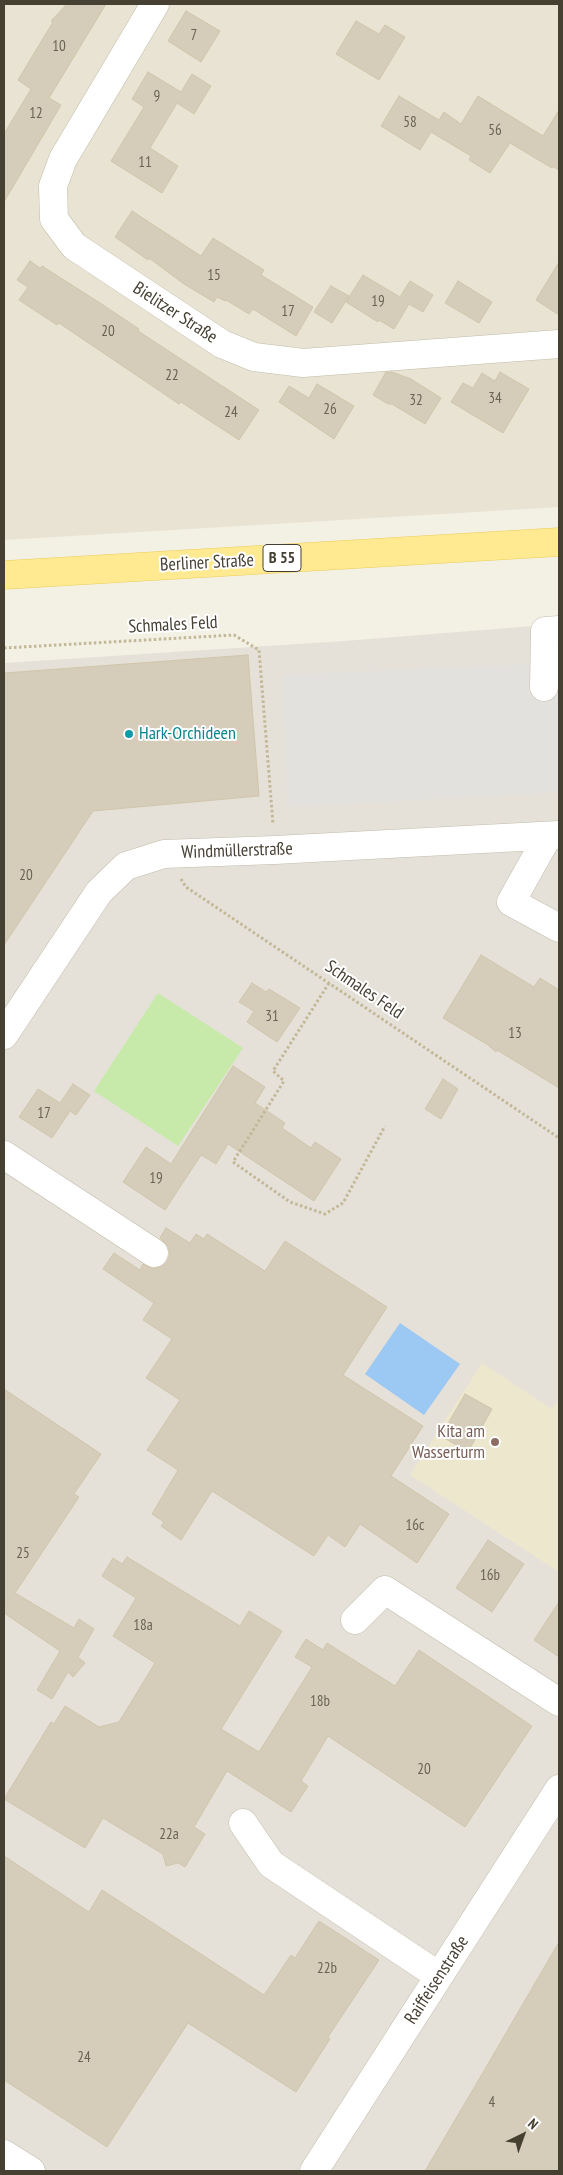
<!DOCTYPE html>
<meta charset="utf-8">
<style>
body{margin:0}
#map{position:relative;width:563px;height:2175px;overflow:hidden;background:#f3f0e4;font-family:"PT Sans Narrow",sans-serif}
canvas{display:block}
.frame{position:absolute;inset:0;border:5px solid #464033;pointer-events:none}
.north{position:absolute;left:498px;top:2110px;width:50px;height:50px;-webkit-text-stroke:4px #fff;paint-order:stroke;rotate:42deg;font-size:14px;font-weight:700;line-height:20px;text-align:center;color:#464033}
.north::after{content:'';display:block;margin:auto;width:18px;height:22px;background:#464033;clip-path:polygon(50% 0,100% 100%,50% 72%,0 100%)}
</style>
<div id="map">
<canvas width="563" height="2175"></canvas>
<div class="frame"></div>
<div class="north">N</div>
</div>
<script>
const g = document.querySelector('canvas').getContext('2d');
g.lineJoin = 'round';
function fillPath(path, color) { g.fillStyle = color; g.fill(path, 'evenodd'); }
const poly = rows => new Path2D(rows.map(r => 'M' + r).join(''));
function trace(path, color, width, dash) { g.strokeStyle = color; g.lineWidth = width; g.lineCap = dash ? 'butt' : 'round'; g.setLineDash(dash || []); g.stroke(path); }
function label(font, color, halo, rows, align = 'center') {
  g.font = font + ' "PT Sans Narrow",sans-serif'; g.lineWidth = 4; g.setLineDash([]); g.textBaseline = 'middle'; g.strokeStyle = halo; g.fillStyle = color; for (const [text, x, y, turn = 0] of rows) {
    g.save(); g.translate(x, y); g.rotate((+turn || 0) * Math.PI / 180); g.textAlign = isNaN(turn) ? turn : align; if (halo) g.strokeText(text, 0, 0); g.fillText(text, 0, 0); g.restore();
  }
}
const residential = poly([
 [4,4,559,4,559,507,4,540]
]);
const industrial = poly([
 [559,624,559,2171,4,2171,4,663,344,641]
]);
const education = poly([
 [482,1363,552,1409,559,1398,559,1572,410,1475]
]);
const green = poly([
 [158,993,243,1048,178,1146,94,1091]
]);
const parking = poly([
 [559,663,559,792,288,807,283,675]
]);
const water = poly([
 [400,1323,460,1364,424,1415,365,1374]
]);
const building = poly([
 [67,4,106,4,49,98,61,105,4,202,4,134,31,89,18,80,53,22,51,21,67,4],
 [186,11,220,31,201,62,168,41,186,11],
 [356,21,379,34,385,25,405,37,379,80,336,54,356,21],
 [148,72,181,92,192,74,211,86,194,114,177,103,150,148,178,166,162,193,111,161,144,107,132,99,148,72],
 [399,96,439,120,444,112,461,124,478,96,543,136,559,110,559,170,552,166,552,168,510,143,490,173,469,160,471,156,431,132,420,150,381,126,399,96],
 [132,211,201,256,213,238,264,270,261,275,313,307,296,336,253,309,249,314,226,300,225,301,217,297,214,302,184,284,149,258,148,260,115,237,132,211],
 [30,261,40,268,42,266,100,303,139,329,138,331,259,410,239,440,181,402,179,404,59,323,57,325,19,300,28,287,17,280,30,261],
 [559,262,559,315,536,300,559,262],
 [363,275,400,297,410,281,433,295,423,312,409,304,394,329,379,320,378,322,346,302,363,275],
 [458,281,492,302,479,323,445,303,458,281],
 [331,286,349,296,332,323,314,312,331,286],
 [386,372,392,372,411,379,441,398,425,424,392,404,388,404,373,395,386,372],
 [500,372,529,389,503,433,451,402,463,383,473,388,482,373,495,381,500,372],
 [317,384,354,406,334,439,279,402,289,386,309,398,317,384],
 [248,655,259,796,93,811,4,945,4,673,248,655],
 [481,955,534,987,540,978,559,990,559,1088,497,1050,496,1052,488,1045,443,1018,481,955],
 [252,983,266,992,269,989,300,1008,277,1042,247,1022,254,1011,239,1002,252,983],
 [233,1066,265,1087,255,1103,285,1123,282,1128,311,1148,315,1142,341,1159,314,1201,228,1144,216,1164,201,1155,165,1210,123,1182,146,1147,171,1164,233,1066],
 [443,1079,458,1089,441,1119,425,1109,443,1079],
 [73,1084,90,1095,76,1115,70,1111,52,1138,19,1117,38,1089,60,1103,73,1084],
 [166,1228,190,1243,196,1234,204,1239,207,1234,265,1271,285,1241,387,1307,343,1375,423,1426,391,1476,449,1514,417,1563,360,1524,345,1547,328,1535,314,1556,212,1491,181,1540,161,1526,164,1522,152,1514,178,1470,147,1450,180,1400,146,1378,172,1339,143,1320,154,1303,103,1269,114,1253,140,1270,143,1264,153,1269,161,1267,167,1262,170,1254,168,1246,160,1238,166,1228],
 [4,1389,101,1454,74,1494,79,1497,15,1593,74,1628,79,1619,94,1629,78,1657,85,1663,73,1677,68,1672,52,1699,37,1690,60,1651,4,1613,4,1389],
 [465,1394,492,1409,468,1452,441,1436,465,1394],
 [488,1540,524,1564,492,1612,456,1588,488,1540],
 [127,1557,240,1626,249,1611,282,1631,221,1729,259,1752,312,1667,295,1657,306,1639,323,1650,327,1643,395,1686,419,1650,532,1726,465,1827,328,1736,301,1781,308,1786,291,1812,227,1771,194,1827,205,1834,185,1867,178,1863,166,1866,163,1854,103,1818,85,1848,4,1799,51,1722,54,1724,65,1706,99,1727,119,1722,155,1663,113,1636,136,1598,102,1576,113,1558,122,1564,127,1557],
 [559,1602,559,1657,534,1640,559,1602],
 [4,1856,89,1912,102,1890,264,1995,291,1955,295,1958,319,1921,379,1960,328,2037,330,2039,296,2092,188,2023,107,2147,4,2080,4,1856],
 [559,1942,559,2171,425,2171,488,2064,559,1942]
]);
const path = poly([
 [4,648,234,635,259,650,273,824],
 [181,879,186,887,559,1138],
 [329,983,273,1071,284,1081,233,1162,290,1202,325,1214,343,1203,385,1126]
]);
const minor = poly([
 [155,4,63,159,53,186,54,219,74,246,222,344,254,357,303,363,559,344],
 [544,687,545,631,559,630],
 [548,836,511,902,559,928],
 [4,1035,99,892,126,866,164,854,275,850,559,835],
 [4,1155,154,1253],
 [355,1620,385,1590,559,1702],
 [243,1823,271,1864,439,1976],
 [4,2154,31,2171],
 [314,2171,559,1789]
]);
const major = poly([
 [4,575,559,542]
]);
const markers = [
 [129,734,5,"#0f9aa8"],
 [495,1442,5,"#8d6e63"]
];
const numberNames = [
 ["7",194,36],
 ["10",59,47],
 ["9",157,97],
 ["12",36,114],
 ["58",410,123],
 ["56",495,131],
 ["11",145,163],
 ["15",214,276],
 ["19",378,302],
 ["17",288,312],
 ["20",108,332],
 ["22",172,376],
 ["34",495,399],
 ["32",416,401],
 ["26",330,410],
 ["24",231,413],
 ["20",26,876],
 ["31",272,1017],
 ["13",515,1034],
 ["17",44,1114],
 ["19",156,1179],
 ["16c",415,1526],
 ["25",23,1554],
 ["16b",490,1576],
 ["18a",143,1626],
 ["18b",320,1702],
 ["20",424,1770],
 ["22a",169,1835],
 ["22b",327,1969],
 ["24",84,2058],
 ["4",492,2103]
];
const shields = [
 [282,558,38]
];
const shieldNames = [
 ["B 55",282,558]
];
const streetNames = [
 ["Bielitzer Straße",175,313,33],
 ["Berliner Straße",207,563,-3],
 ["Schmales Feld",173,625,-3],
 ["Windmüllerstraße",237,851,-2],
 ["Schmales Feld",364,990,34],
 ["Raiffeisenstraße",437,1980,-57]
];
const cultureNames = [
 ["Hark-Orchideen",139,734]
];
const educationNames = [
 ["Kita am",485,1432],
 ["Wasserturm",485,1453]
];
fillPath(residential, '#e8e3d2');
fillPath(industrial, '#e5e1d9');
fillPath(education, '#ede7cd');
fillPath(green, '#c7eaaa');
fillPath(parking, '#e3e1dd');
fillPath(water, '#9cc8f4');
fillPath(building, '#d5cdb9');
trace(building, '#d1c6ab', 1);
trace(minor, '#c2bca9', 29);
trace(major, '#ebcd5a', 29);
trace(path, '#c2b796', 3, [2.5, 2.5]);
trace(minor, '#fff', 28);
trace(major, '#ffea91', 28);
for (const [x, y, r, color] of markers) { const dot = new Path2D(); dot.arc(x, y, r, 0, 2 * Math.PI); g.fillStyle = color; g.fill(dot); trace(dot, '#fff', 2); }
label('15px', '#6a6354', null, numberNames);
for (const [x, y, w] of shields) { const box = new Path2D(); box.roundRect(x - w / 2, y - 13.5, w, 27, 4); g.fillStyle = '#fff'; g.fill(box); trace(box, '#464033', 1); }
label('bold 16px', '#464033', null, shieldNames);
label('18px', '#464033', '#fff', streetNames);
label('18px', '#0d838f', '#fff', cultureNames, 'left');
label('18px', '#785e54', '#fff', educationNames, 'right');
</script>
